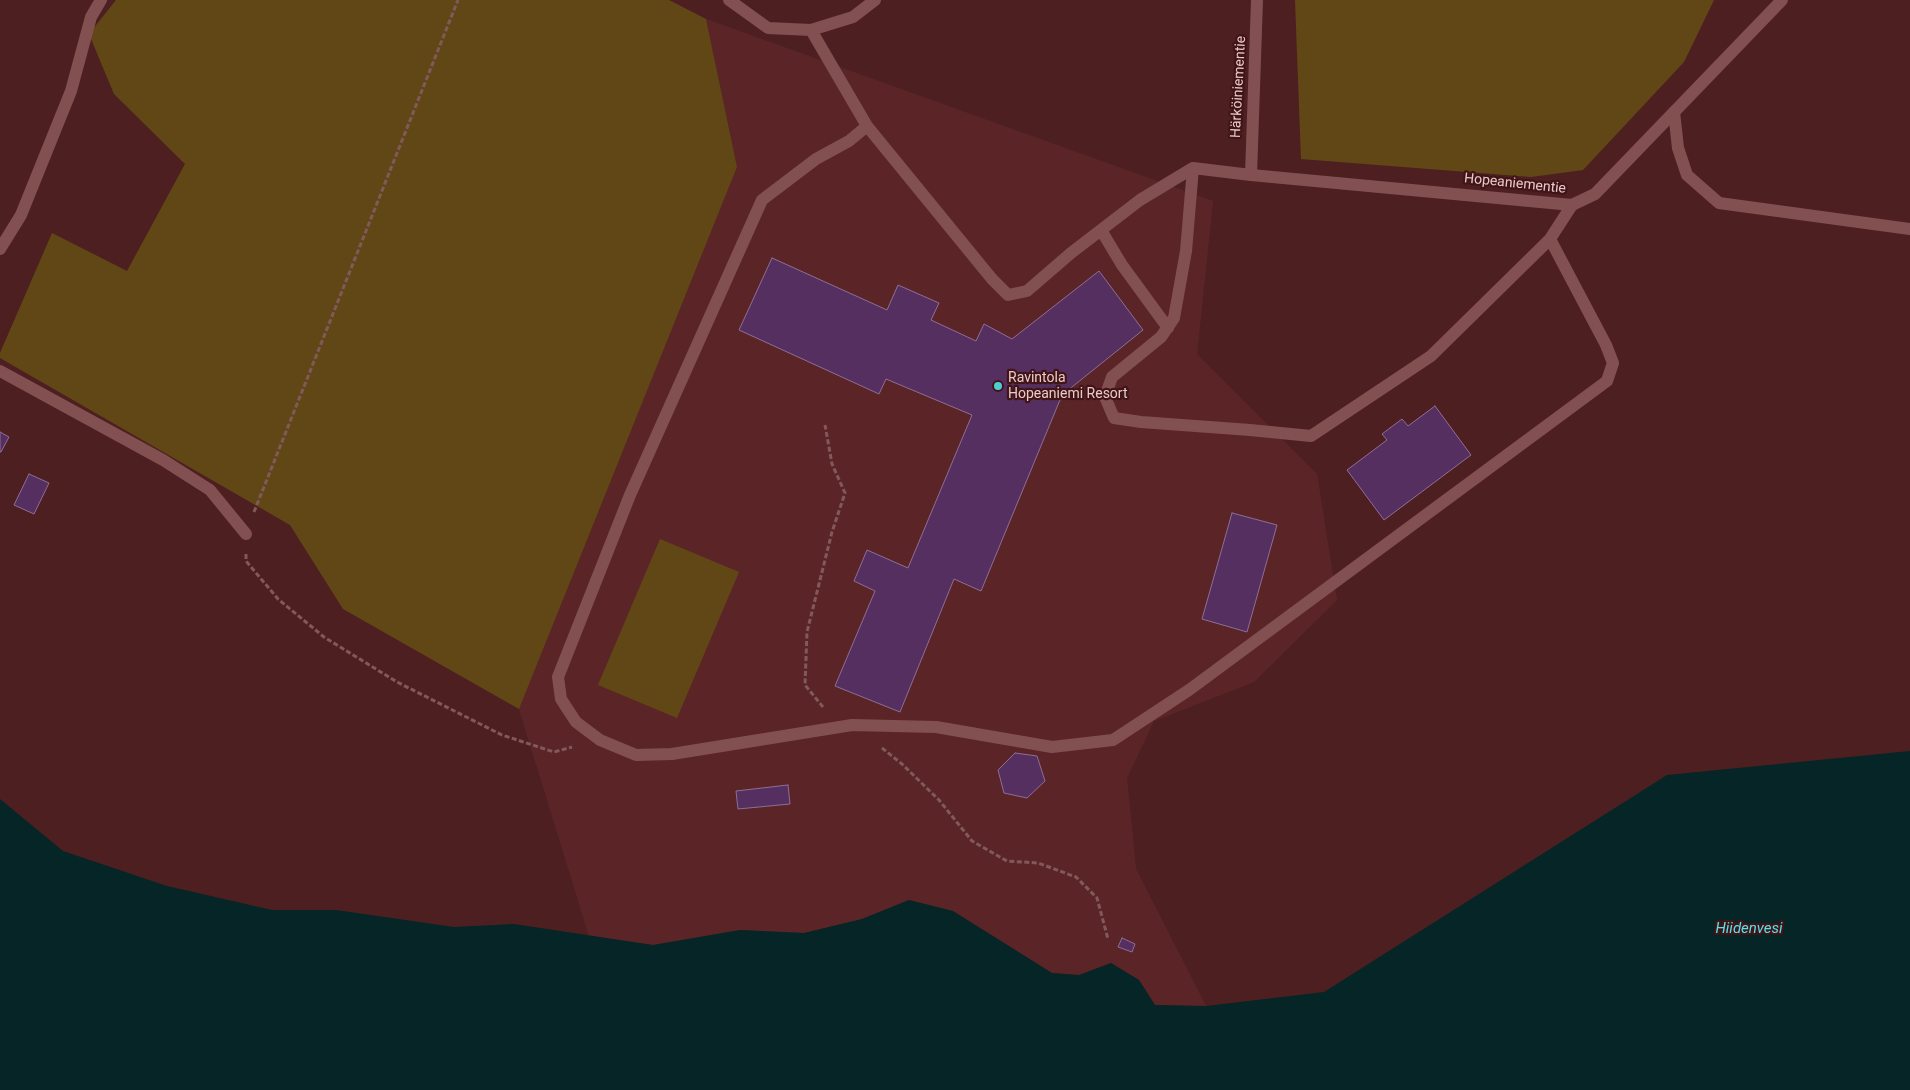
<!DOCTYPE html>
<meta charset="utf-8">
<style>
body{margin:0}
canvas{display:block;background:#4d1f21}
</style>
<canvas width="1910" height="1090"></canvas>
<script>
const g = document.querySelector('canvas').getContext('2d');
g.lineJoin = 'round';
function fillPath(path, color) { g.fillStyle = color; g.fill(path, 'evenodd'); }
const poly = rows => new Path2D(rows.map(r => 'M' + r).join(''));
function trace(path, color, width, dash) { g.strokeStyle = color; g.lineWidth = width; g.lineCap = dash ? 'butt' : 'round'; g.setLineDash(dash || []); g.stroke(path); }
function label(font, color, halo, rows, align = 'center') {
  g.font = font + ' Roboto,sans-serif'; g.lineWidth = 4.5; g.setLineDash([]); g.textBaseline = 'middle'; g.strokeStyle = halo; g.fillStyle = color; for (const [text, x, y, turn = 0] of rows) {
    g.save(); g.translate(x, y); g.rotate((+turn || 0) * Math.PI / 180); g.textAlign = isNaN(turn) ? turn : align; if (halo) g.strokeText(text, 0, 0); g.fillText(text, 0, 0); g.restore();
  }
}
const built = poly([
 [706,19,1213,201,1197,354,1317,474,1337,600,1254,682,1154,721,1127,778,1136,869,1206,1006,1155,1005,1139,980,1111,963,1079,975,1052,973,953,911,909,900,862,919,804,933,740,930,653,945,589,936,519,709,737,167]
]);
const green = poly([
 [116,0,669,0,706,19,737,167,519,709,343,609,290,525,0,358,0,353,52,233,127,271,185,164,114,94,89,34],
 [1295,0,1714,0,1684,62,1583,170,1531,177,1301,159],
 [660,539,739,572,677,718,598,685]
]);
const water = poly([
 [1910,751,1910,1090,0,1090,0,799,63,851,167,886,272,910,336,910,454,927,514,924,653,945,740,930,804,933,862,919,909,900,953,911,1052,973,1079,975,1111,963,1139,980,1155,1005,1206,1006,1324,992,1667,775]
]);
const building = poly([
 [772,258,887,310,898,285,939,303,931,320,976,341,984,324,1012,339,1099,271,1143,330,1062,395,981,591,954,579,900,712,835,686,875,591,854,581,867,550,908,568,972,415,886,379,879,394,739,330,772,258],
 [1435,406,1471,455,1384,520,1347,470,1387,440,1382,434,1402,419,1408,426,1435,406],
 [0,432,9,437,1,452,0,452,0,432],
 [29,474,49,483,34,514,14,505,29,474],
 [1232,513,1277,525,1247,632,1202,619,1232,513],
 [1015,753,1037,756,1045,781,1027,798,1004,793,998,770,1015,753],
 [788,785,790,804,738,809,736,791,788,785],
 [1122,938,1135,944,1132,952,1118,947,1122,938]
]);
const path = poly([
 [254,512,458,0],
 [246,554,246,561,278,599,324,637,397,682,502,735,554,752,572,747],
 [823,707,805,685,807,632,832,532,845,493,832,464,825,425],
 [882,748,902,764,939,800,972,841,1007,861,1038,863,1076,877,1097,898,1108,939]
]);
const lane = poly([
 [729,0,768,28,811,30,853,17,875,0],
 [811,30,867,126,992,279,1008,295,1027,291,1071,253,1140,200,1193,168,1251,175,1257,0],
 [1674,112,1678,148,1687,175,1719,203,1910,229],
 [867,126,849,141,816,159,762,200,630,495,558,677,561,699,576,722,600,740,636,755,672,754,852,725,936,727,1052,747,1113,740,1189,690,1607,381,1613,363,1606,345,1550,239],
 [1193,168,1186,251,1174,318,1161,337,1112,377,1105,397,1114,418,1141,422,1250,430,1311,436,1431,356,1550,239,1572,205],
 [1101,230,1122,265,1168,328],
 [0,249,21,215,71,91,91,17,101,0],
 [0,371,163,460,210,490,246,534]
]);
const street = poly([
 [1251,175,1572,205,1595,194,1782,0]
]);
const markers = [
 [998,386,5,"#51ccd1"]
];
const streetNames = [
 ["Härköiniementie",1239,87,-87],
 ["Hopeaniementie",1515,184,6]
];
const poiNames = [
 ["Ravintola",1008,378],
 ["Hopeaniemi Resort",1008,394]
];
const waterNames = [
 ["Hiidenvesi",1749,929]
];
fillPath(built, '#5b2528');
fillPath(green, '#624716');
fillPath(water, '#052526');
fillPath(building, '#552f5f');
trace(building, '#8e6e96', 1);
trace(path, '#82595a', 3, [5, 2.5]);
trace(lane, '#835051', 12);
trace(street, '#835051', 12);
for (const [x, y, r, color] of markers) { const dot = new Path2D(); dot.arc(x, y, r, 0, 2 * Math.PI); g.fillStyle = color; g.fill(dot); trace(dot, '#411418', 2); }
label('14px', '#eacbca', '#411418', streetNames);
label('14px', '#eacbca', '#411418', poiNames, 'left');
label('italic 15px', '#54e3e9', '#411418', waterNames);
</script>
